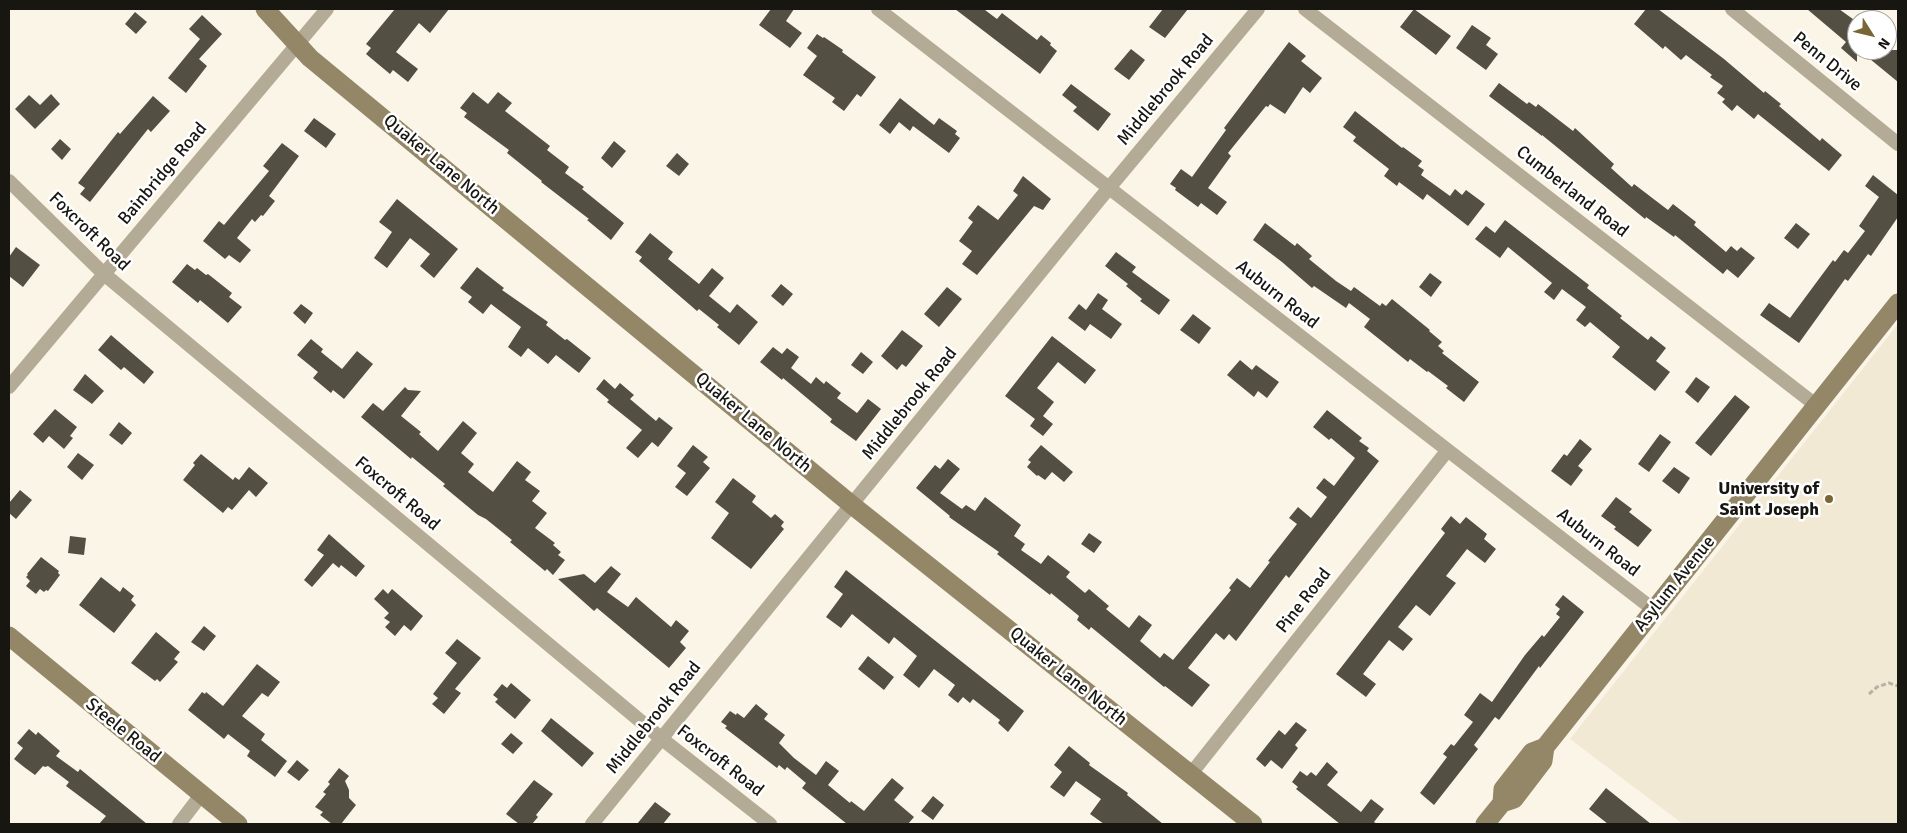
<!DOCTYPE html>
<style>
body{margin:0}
#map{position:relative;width:1907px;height:833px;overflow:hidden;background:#fbf5e7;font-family:Signika,sans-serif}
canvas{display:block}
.frame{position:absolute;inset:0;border:10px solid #181611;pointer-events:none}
.north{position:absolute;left:1847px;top:10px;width:50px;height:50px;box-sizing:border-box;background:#fff;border:1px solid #a3a2a0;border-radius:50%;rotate:126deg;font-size:14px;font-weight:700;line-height:20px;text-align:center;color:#181611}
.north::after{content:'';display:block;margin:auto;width:18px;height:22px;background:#7a6635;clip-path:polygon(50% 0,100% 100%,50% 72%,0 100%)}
</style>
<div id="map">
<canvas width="1907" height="833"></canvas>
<div class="frame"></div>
<div class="north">N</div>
</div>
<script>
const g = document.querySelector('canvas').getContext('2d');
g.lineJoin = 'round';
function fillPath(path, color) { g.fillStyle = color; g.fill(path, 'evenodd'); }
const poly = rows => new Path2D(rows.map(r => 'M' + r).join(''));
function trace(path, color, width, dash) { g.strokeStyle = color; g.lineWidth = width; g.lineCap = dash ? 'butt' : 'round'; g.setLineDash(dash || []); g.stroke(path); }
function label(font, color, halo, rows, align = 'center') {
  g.font = font + ' Signika,sans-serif'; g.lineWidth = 5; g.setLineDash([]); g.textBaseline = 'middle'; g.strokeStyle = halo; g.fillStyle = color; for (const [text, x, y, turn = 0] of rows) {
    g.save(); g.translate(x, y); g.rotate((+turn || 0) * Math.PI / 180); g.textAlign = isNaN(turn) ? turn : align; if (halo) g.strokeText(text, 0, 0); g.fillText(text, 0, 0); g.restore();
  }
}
const built = poly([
 [1898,324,1898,824,1683,824,1570,739]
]);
const building = poly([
 [395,9,449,9,430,33,419,23,396,52,418,69,408,82,393,70,390,74,366,54,371,48,366,44],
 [771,9,794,9,786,21,802,33,790,48,759,25],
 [955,9,986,9,985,10,997,19,1002,13,1037,40,1041,35,1051,43,1050,45,1057,51,1040,74],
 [1163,9,1188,9,1165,38,1149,27],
 [1414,9,1451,36,1436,55,1400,27],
 [1646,9,1658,9,1724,59,1764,93,1765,91,1781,104,1779,106,1820,141,1822,138,1842,155,1829,171,1758,114,1754,119,1737,105,1732,111,1722,102,1725,99,1717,93,1723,86,1710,77,1712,75,1686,55,1681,60,1665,46,1663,49,1634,24],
 [1807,9,1839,9,1857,22,1857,62,1841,48,1846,42],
 [135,12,147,22,136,34,125,24],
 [202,15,222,34,199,59,207,66,186,93,168,78,200,39,189,29],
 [1472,25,1491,38,1486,45,1498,54,1486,70,1456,48],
 [817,34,823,38,824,37,843,50,842,52,876,77,861,97,857,94,844,111,832,102,835,98,803,75,817,56,807,48],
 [1289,42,1306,56,1301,61,1322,78,1310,93,1303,87,1285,114,1270,104,1268,107,1266,106,1228,153,1231,156,1208,188,1227,202,1217,215,1201,203,1198,207,1175,190,1176,188,1170,184,1181,169,1192,177,1226,130,1224,128],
 [1131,49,1145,60,1129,80,1114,69],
 [1859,50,1898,50,1898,82],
 [1499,83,1527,104,1529,102,1536,107,1538,104,1573,131,1575,128,1614,164,1611,168,1632,187,1634,184,1668,210,1673,204,1696,222,1694,225,1726,252,1731,246,1737,251,1741,247,1755,258,1738,278,1727,269,1723,274,1675,235,1674,237,1646,217,1645,219,1542,135,1542,136,1489,96],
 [1071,84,1111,114,1098,131,1073,111,1077,107,1062,95],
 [473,92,488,104,498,92,512,103,505,111,550,146,547,150,569,167,565,173,584,187,582,189,624,223,611,240,587,220,589,219,541,182,542,181,507,153,509,150,464,117,467,113,460,108],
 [51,94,60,104,35,129,15,109,29,95,40,105],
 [153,96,170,111,151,132,148,129,90,202,80,194,85,188,78,183,118,132,120,134],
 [900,98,934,125,939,118,957,131,955,134,960,138,949,153,913,126,910,131,899,122,890,134,879,125],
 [1355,111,1402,148,1403,147,1422,161,1418,166,1424,170,1421,175,1450,196,1455,189,1462,195,1466,190,1485,204,1468,226,1427,194,1423,200,1399,182,1397,186,1384,176,1389,169,1353,141,1356,137,1343,127],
 [314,118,336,134,326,148,304,131],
 [60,139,71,149,62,160,51,149],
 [614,141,626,151,612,168,601,158],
 [282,143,299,156,269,196,275,201,263,216,261,215,255,222,252,219,237,238,251,250,240,263,229,255,225,259,203,241,219,221,224,225,269,171,263,166],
 [677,153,689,164,679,176,666,166],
 [1873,175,1898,195,1898,217,1871,256,1868,254,1848,281,1845,279,1799,343,1760,315,1769,303,1790,318,1833,260,1835,262,1844,250,1848,253,1865,231,1859,226,1879,197,1865,186],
 [1023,176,1051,199,1043,210,1034,206,977,275,962,264,972,251,959,241,973,222,968,218,978,205,998,220,1018,195,1013,191],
 [397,199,458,249,434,278,420,266,430,254,410,238,387,268,374,258,392,232,379,222],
 [1505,220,1589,285,1587,288,1622,316,1620,318,1648,340,1651,336,1666,348,1656,361,1670,372,1655,391,1612,357,1620,347,1590,322,1585,327,1576,320,1586,307,1562,289,1554,300,1544,292,1552,283,1508,247,1500,258,1475,239,1486,226,1495,233],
 [1265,223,1295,246,1297,243,1312,256,1309,259,1336,281,1351,291,1354,287,1380,306,1382,303,1386,306,1392,299,1430,330,1429,331,1442,342,1438,346,1444,351,1442,353,1479,382,1464,402,1446,388,1448,386,1428,371,1427,372,1410,359,1408,362,1364,327,1370,319,1349,303,1346,308,1314,286,1312,288,1282,262,1253,240],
 [1796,223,1810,234,1798,249,1784,238],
 [650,233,673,252,668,259,699,284,712,268,724,278,709,296,730,313,737,304,758,322,739,345,717,327,719,325,699,309,697,311,639,261,642,257,635,252],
 [16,247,40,265,23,287,9,276,9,257],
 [1116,252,1136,267,1132,272,1170,300,1159,315,1140,301,1142,299,1126,286,1128,284,1105,266],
 [187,264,195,270,197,268,206,275,208,274,232,293,229,297,242,307,228,323,200,300,198,303,172,282],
 [477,267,504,288,502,290,548,322,546,325,565,340,567,339,591,358,579,373,556,355,548,364,528,348,521,357,508,347,521,327,491,304,483,314,468,302,472,297,460,288],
 [1430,273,1442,282,1431,297,1419,287],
 [781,284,793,294,783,306,771,296],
 [947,287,962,299,939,327,924,314],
 [1098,293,1108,300,1102,309,1122,324,1111,339,1090,324,1085,331,1068,318,1079,304,1086,310],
 [301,304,313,313,305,324,293,313],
 [1193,314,1211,328,1199,344,1180,330],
 [902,330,923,346,906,367,902,364,897,370,881,356],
 [111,335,154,372,144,384,124,367,121,370,98,350],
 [1052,336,1096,370,1085,384,1058,362,1037,388,1054,402,1043,416,1053,424,1043,436,1030,426,1035,419,1005,396],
 [311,339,323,349,321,352,342,369,357,351,373,364,344,399,333,390,331,393,313,378,318,372,297,355],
 [773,347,782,354,787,348,799,357,791,368,811,384,816,377,824,384,826,381,841,393,837,398,857,413,868,399,881,409,856,441,830,422,832,419,783,378,782,380,760,362],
 [861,352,873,362,863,374,851,365],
 [1240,360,1252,370,1256,365,1279,382,1267,398,1258,391,1254,397,1227,375],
 [85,374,104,391,92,404,73,390],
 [1696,377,1710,387,1698,403,1685,392],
 [604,379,615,389,620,383,634,395,630,399,656,421,659,417,673,428,658,447,652,442,638,458,626,448,642,430,607,402,609,400,596,389],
 [405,387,408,390,421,391,401,416,421,432,419,434,438,451,463,421,477,433,461,453,474,464,468,472,493,492,517,461,531,472,525,480,540,491,532,501,547,513,535,528,555,543,553,545,561,552,558,555,565,560,553,575,547,569,545,571,510,542,512,540,486,519,478,515,443,486,445,484,412,457,411,459,361,417,373,403,383,411],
 [1735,395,1750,407,1711,456,1695,443],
 [55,409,77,427,70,436,73,438,64,449,49,436,43,443,33,434],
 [1327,410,1362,438,1359,441,1369,448,1367,451,1379,461,1289,578,1286,575,1236,641,1229,634,1224,640,1216,633,1188,668,1210,685,1192,707,1165,686,1164,687,1091,627,1089,630,1077,620,1079,616,1051,593,1050,595,997,554,999,552,949,517,950,516,916,488,935,465,940,469,948,459,960,469,940,493,962,509,966,505,975,511,985,497,1021,525,1014,536,1025,544,1021,550,1041,564,1048,555,1070,572,1066,577,1085,593,1089,589,1109,606,1106,609,1129,628,1139,615,1152,625,1140,641,1160,658,1164,653,1173,660,1231,590,1229,588,1237,578,1250,588,1270,562,1268,561,1297,524,1289,518,1298,507,1311,518,1327,497,1316,488,1324,478,1334,486,1355,458,1331,438,1329,440,1313,427],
 [119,422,132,433,122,445,109,435],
 [1660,434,1671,442,1649,472,1638,464],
 [1580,439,1592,449,1578,466,1583,470,1571,486,1551,471,1564,454,1567,456],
 [693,445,708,457,703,462,710,468,687,496,675,487,686,473,677,466],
 [1041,445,1073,472,1064,482,1052,472,1045,480,1038,475,1037,476,1027,467,1031,462,1028,460],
 [78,453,94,465,82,480,67,467],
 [201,454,233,480,235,477,239,480,249,467,268,483,256,497,249,490,232,510,228,507,223,513,183,480,195,465,193,463],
 [1674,467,1690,478,1679,494,1662,481],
 [733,478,756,496,752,502,771,518,775,514,784,522,781,526,784,529,751,569,711,538,729,513,715,502],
 [20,490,32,500,16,519,9,513,9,503],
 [1616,497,1632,509,1629,512,1652,530,1638,547,1614,529,1616,527,1601,516],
 [1451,516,1460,524,1466,517,1487,534,1484,539,1496,549,1485,563,1467,549,1446,576,1456,583,1430,616,1416,605,1398,627,1413,639,1403,651,1389,640,1363,674,1376,684,1366,697,1336,674,1445,533,1441,529],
 [1089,533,1102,542,1094,553,1081,544],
 [329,534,365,566,356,577,341,565,339,568,333,563,312,587,304,580,324,555,317,550],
 [70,536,86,538,84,555,68,553],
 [41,557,59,571,58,573,60,575,48,591,46,590,44,592,40,589,36,594,26,586,30,581,26,577,28,575,27,574],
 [611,566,621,574,607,592,628,607,636,597,671,627,676,620,689,631,680,642,686,648,669,668,597,608,594,611,558,579,584,574,595,583],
 [846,570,1024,711,1008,732,998,723,1000,720,973,699,970,703,963,697,958,703,948,695,955,685,934,669,919,688,903,675,917,656,894,637,889,644,852,614,841,628,826,617,843,594,834,587],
 [101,577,120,592,123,587,134,596,131,600,136,605,114,633,79,605],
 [383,589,388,594,392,589,423,616,411,631,404,625,395,636,385,627,390,622,384,618,389,613,374,599],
 [1563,595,1584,612,1540,668,1539,666,1499,720,1495,717,1474,745,1478,749,1434,805,1420,793,1447,757,1443,754,1451,744,1454,746,1473,722,1464,715,1480,693,1492,702,1525,655,1542,635,1544,637,1560,617,1556,614,1560,609,1555,605],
 [204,626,216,636,204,651,191,642],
 [156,632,180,652,174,659,178,662,160,682,157,679,155,681,131,663],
 [457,639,481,658,455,689,461,693,444,714,432,704,438,698,433,694,457,663,445,653],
 [868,656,894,677,884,690,858,669],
 [257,664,280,682,268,697,262,693,242,716,265,734,261,740,287,761,275,777,247,756,250,751,228,734,224,739,188,710,202,692,205,694,206,692,223,706],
 [511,683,531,700,515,719,495,702,498,699,493,695,502,684,507,688],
 [756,704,768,714,764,719,785,735,779,743,794,758,816,775,826,761,839,771,828,785,850,803,851,801,864,811,892,778,904,788,894,800,914,817,908,824,847,824,802,788,806,783,787,767,785,770,779,765,777,768,725,728,727,726,721,722,730,711,736,715,737,713,744,718],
 [551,718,594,753,582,767,541,731],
 [1296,722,1307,730,1295,745,1298,748,1282,769,1271,760,1265,767,1256,759,1279,730,1285,735],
 [29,729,36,735,38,732,60,751,56,756,78,772,80,769,147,824,99,824,106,816,66,786,69,782,48,766,45,767,43,766,35,775,24,767,14,759,23,748,17,743],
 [511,733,523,743,513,754,501,744],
 [1069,746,1090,763,1089,765,1128,793,1127,795,1163,824,1104,824,1090,814,1101,799,1076,781,1064,797,1050,787,1062,772,1054,765],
 [297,760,309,770,299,781,287,772],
 [1327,762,1338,772,1327,785,1361,812,1371,799,1384,809,1374,822,1377,824,1340,824,1296,789,1298,787,1292,782,1300,771,1307,776,1311,772,1316,776],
 [339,768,349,776,345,781,349,790,349,798,356,805,341,824,332,824,320,815,323,812,315,807,326,794,323,792,330,784,328,782],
 [534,780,553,794,536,815,538,817,532,824,519,824,506,814],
 [1606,788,1651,824,1608,824,1589,809],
 [933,796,944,805,933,820,921,811],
 [655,802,671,814,663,824,637,824]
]);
const path = poly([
 [1869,694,1877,687,1889,683,1898,686]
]);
const street = poly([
 [878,9,1654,610],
 [1305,9,1817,406],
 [1732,9,1898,144],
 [9,181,104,274,662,739,770,824],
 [9,387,327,9],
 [1190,775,1447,451],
 [179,824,201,795],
 [592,824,1099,200,1258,9]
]);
const secondary = poly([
 [265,9,310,58,852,505,1253,824],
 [9,636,238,824],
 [1502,803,1503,789,1532,752,1545,747],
 [1485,824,1502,803,1514,799,1543,761,1545,747,1898,303]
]);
const markers = [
 [1829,499,5,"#7a6635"]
];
const streetNames = [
 ["Penn Drive",1827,62,39],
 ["Middlebrook Road",1166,90,-50],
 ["Quaker Lane North",441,165,40],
 ["Bainbridge Road",163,174,-50],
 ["Cumberland Road",1572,192,38],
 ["Foxcroft Road",89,232,44],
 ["Auburn Road",1277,295,38],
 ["Middlebrook Road",910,404,-51],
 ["Quaker Lane North",753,423,40],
 ["Foxcroft Road",397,494,40],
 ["Auburn Road",1598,543,38],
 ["Asylum Avenue",1675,584,-51],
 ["Pine Road",1304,601,-52],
 ["Quaker Lane North",1068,677,39],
 ["Middlebrook Road",654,718,-51],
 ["Steele Road",123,731,39],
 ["Foxcroft Road",720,761,38]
];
const poiNames = [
 ["University of",1819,489],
 ["Saint Joseph",1819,510]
];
fillPath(built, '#f2e9d4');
fillPath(building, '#534f43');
trace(path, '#b6b2a6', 3, [5, 2.5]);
trace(street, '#b4ab96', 14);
trace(secondary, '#948768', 19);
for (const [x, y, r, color] of markers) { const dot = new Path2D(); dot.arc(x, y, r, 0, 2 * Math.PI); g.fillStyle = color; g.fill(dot); trace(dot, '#fff', 2); }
label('18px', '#181611', '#fff', streetNames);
label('bold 18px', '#181611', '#fff', poiNames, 'right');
</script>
